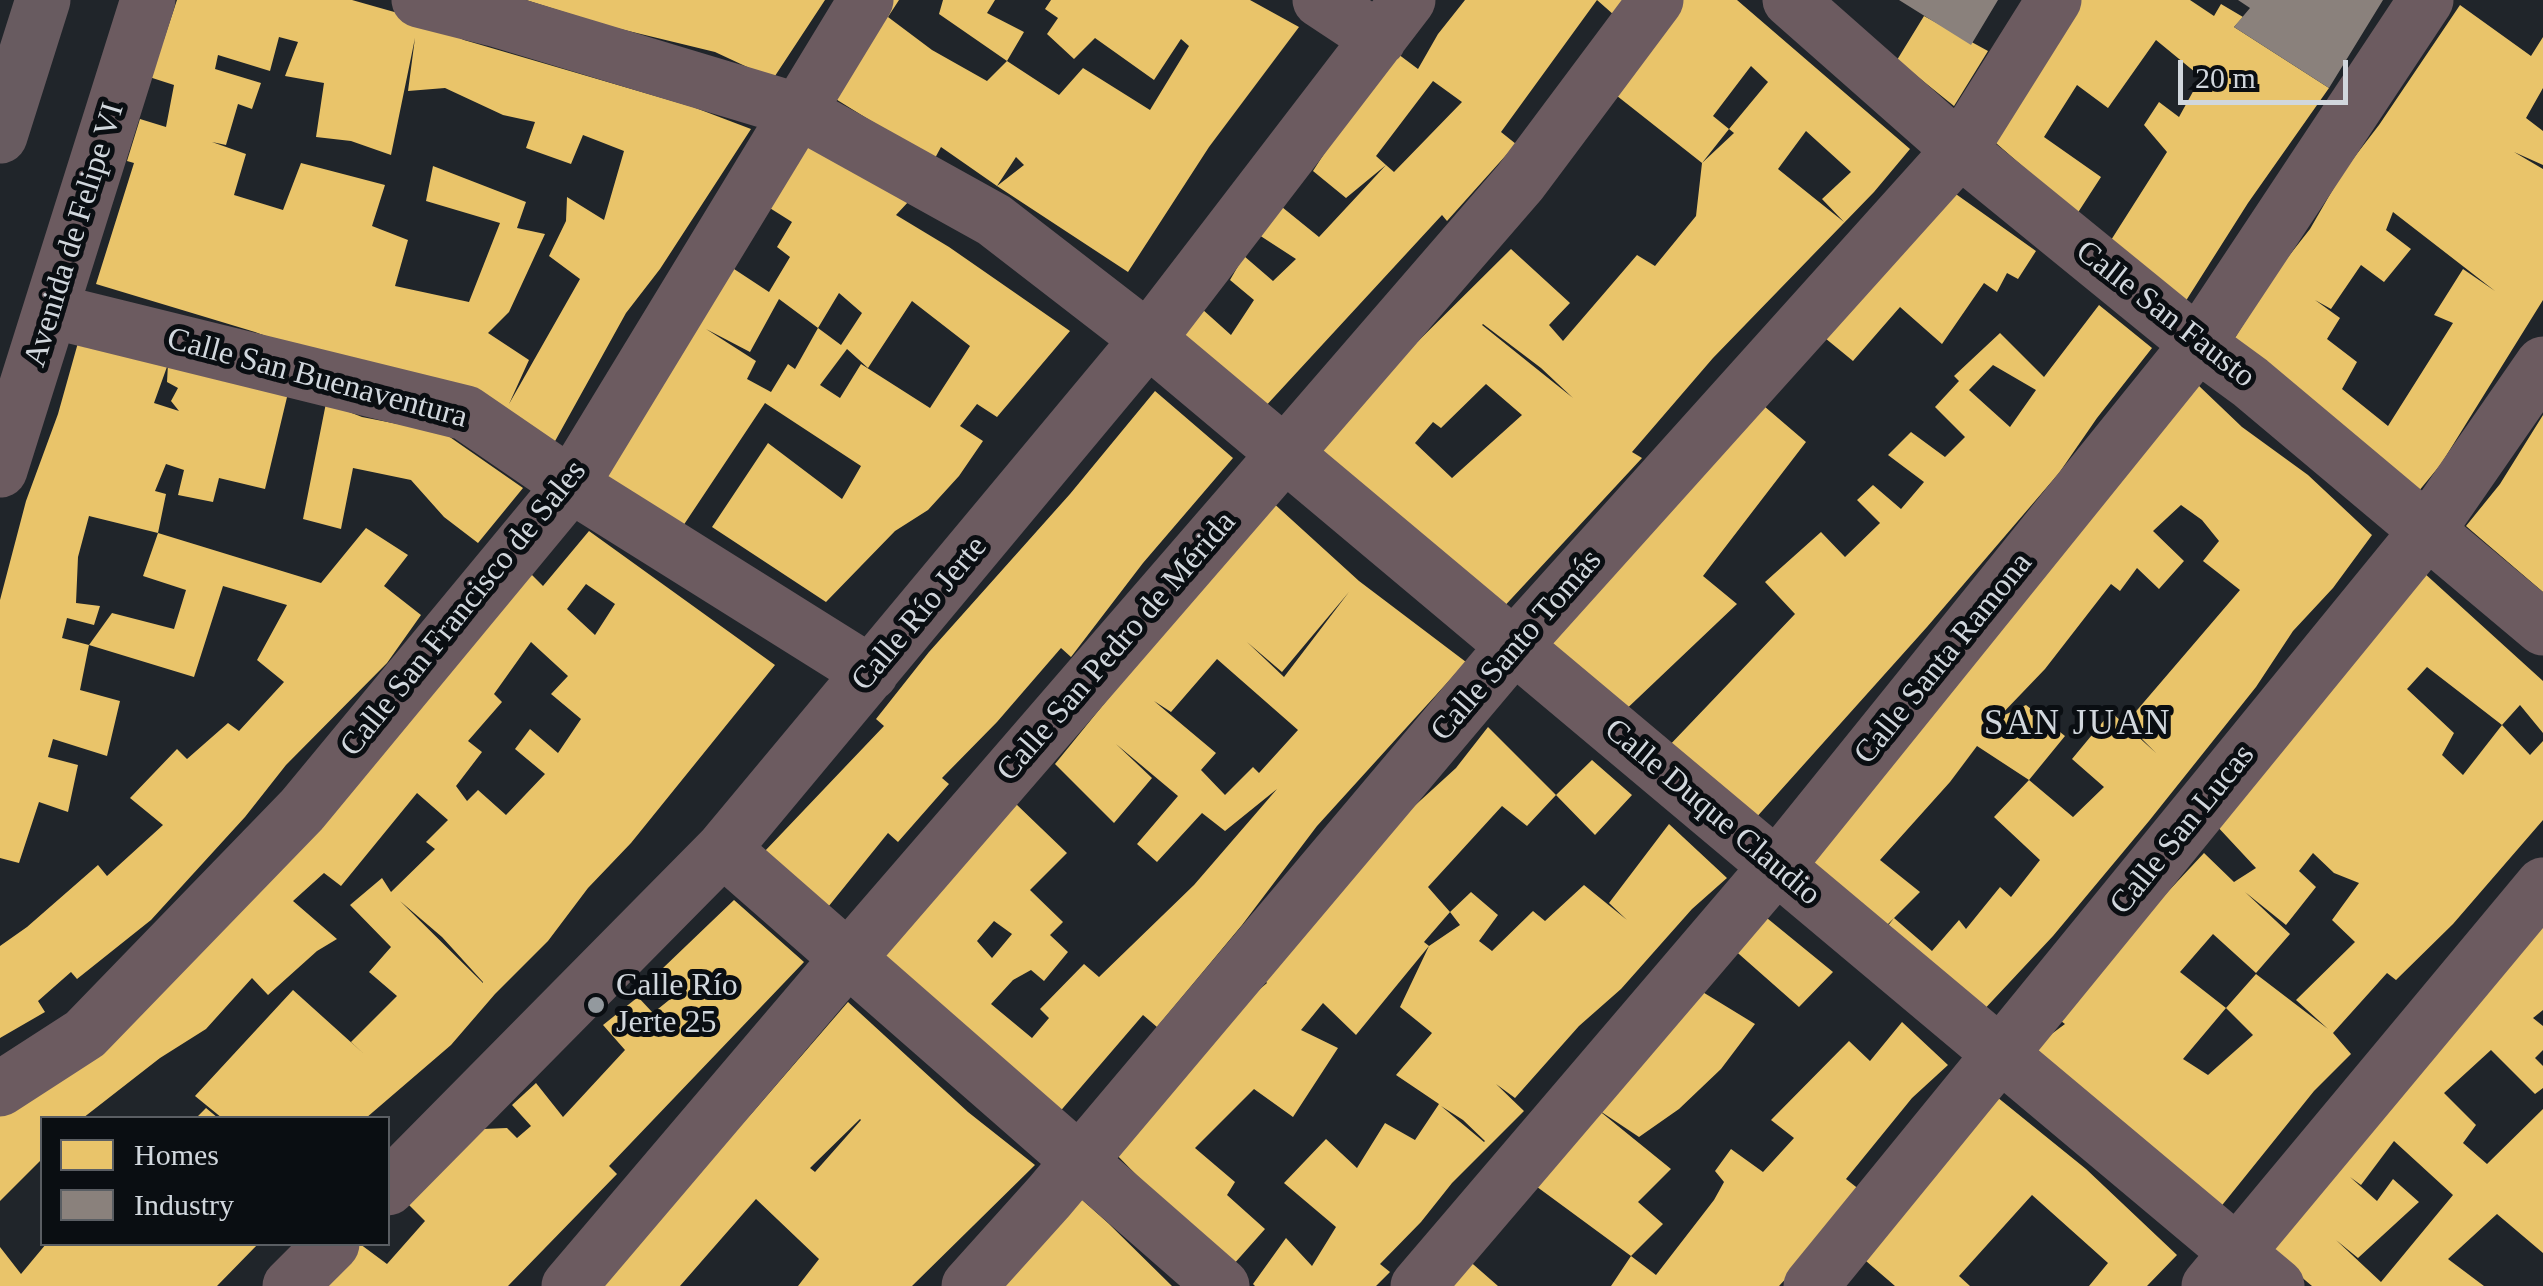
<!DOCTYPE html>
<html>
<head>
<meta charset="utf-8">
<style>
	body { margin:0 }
	#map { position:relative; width:2543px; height:1286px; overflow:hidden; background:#20252a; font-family:Georgia,serif }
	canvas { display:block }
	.legend { position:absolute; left:40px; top:1116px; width:350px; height:130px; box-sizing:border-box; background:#0a0e12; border:2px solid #5a5e63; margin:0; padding:12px 18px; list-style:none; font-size:30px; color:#d1d7dd }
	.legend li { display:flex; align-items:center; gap:20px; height:50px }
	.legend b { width:50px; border:2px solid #5a5e63 }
	.scale { position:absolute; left:2178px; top:60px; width:170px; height:45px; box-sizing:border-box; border:5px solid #d1d7dd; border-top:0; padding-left:12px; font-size:30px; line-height:35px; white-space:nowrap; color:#d1d7dd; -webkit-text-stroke:8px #0a0e12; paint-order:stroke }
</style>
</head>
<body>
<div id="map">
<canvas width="2543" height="1286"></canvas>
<ul class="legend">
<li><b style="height:28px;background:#e9c46a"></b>Homes</li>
<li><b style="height:28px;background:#8a817c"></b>Industry</li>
</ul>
<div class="scale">20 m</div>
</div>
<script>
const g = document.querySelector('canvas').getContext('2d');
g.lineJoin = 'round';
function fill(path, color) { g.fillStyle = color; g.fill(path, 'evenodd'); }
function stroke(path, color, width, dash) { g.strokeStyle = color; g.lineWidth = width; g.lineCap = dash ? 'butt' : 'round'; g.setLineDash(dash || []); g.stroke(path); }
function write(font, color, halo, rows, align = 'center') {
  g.font = font + ' Georgia,serif'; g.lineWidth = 10; g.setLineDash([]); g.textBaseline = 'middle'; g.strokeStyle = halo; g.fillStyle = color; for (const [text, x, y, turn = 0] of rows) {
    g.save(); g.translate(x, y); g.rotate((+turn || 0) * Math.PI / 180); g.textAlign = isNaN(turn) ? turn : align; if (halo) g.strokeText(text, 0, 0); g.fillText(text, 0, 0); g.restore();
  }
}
fill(new Path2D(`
	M177 0H352L419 19 464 40 693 107 751 129 660 269 626 313 554 443 255 332 96 284 134 163 127 161 140 119 166 127 174 85 143 75 164 39ZM279 37 298 42 285 76 324 83 316 137 351 141 391 155 415 38 408 91 445 88 503 115 535 122 526 148 571 164 583 135 624 151 604 220 567 197 566 221 549 256 580 279 509 404 529 360 488 333 509 312 545 234 517 228 526 202 433 166 426 201 500 223 469 302 395 286 408 240 372 226 385 185 301 163 283 210 234 195 246 154 212 142 226 145 238 104 252 109 261 83 215 69 218 55 270 71Z
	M526 0H825L773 79 715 52 608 26Z
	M882 0H899L888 17 932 50 987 81 1007 61 1059 95 1083 68 1150 110 1189 46 1181 39 1154 80 1095 38 1074 59 1047 34 1058 18 1045 9 1051 0H1250L1299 27 1209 147 1128 272 997 186 1024 165 1016 157 997 186 941 147 934 160 826 93Z
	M943 0H995L987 13 1024 32 1007 61 939 14Z
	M1465 0H1625L1614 15 1597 0 1501 132 1516 144 1447 221 1442 215 1263 409 1177 340 1202 309 1231 335 1254 300 1230 280 1244 256 1273 281 1296 259 1259 235 1282 207 1319 237 1386 165 1394 172 1462 102 1433 81 1376 156 1386 165 1346 198 1313 171 1342 126 1398 54 1418 69 1438 34Z
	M1679 0H1737L1910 149 1874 192 1713 358 1632 452 1642 458 1499 612 1317 453 1382 377 1511 249 1570 303 1549 325 1563 341 1637 255 1655 266 1696 216 1702 163 1734 133 1729 129 1702 163 1607 88ZM1751 66 1768 82 1729 129 1713 116ZM1806 131 1851 172 1822 199 1844 222 1778 169ZM1483 324 1541 368 1573 398 1482 325ZM1486 384 1522 415 1452 478 1415 443 1433 422 1441 428Z
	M2075 0H2190L2214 16 2221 4 2243 17 2234 27 2329 88 2248 203 2182 307 2106 248 2167 152 2144 125 2159 102 2179 117 2201 77 2156 40 2108 108 2077 85 2044 137 2101 177 2077 214 1988 136Z
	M2460 5 2531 56 2543 37V88L2526 118 2543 131V165L2514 152 2543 169V300L2441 464 2418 492 2233 341 2274 275 2310 229 2343 172 2379 125ZM2393 212 2495 291 2463 269 2434 315 2453 323 2388 426 2342 389 2357 362 2327 339 2340 318 2315 300 2331 309 2361 265 2384 282 2411 249 2386 230Z
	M1924 16 1988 51 1954 106 1897 60Z
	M807 138 910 200 896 215 949 247 1070 331 997 417 977 404 960 426 983 441 959 476 928 510 895 531 826 602 712 527 768 443 842 499 861 466 765 403 683 526 591 468 731 267 769 292 790 257 777 247 792 222 765 205ZM839 293 862 313 841 345 818 328ZM779 299 818 328 795 369 788 364 771 392 747 379 756 361 706 329 750 352ZM912 301 970 346 930 408 861 364 840 398 820 385 847 349 868 368Z
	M1953 192 2036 251 2018 279 2007 273 1997 292 1984 283 1942 344 1900 307 1853 361 1825 338Z
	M2099 305 2152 348 2097 418 2059 473 1927 627 1754 820 1665 750 1795 614 1765 582 1821 532 1845 557 1880 523 1857 500 1873 485 1901 509 1924 482 1888 455 1911 432 1945 457 1965 437 1935 407 1959 381 1954 376 2000 333 2044 377ZM1993 365 2036 390 2010 427 1969 390Z
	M81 332 168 364 154 403 179 411 171 401 178 388 167 382 168 364 288 393 265 489 219 478 213 502 178 495 184 470 166 464 155 491 166 494 158 533 89 516 78 557 76 603 100 606 94 625 67 618 62 638 89 645 80 690 120 701 107 756 53 739 48 757 78 765 68 812 39 802 19 863 0 858V600L26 501 58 414Z
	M2198 385 2242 427 2308 475 2372 535 2333 588 2293 631 2256 687 2149 821 2053 936 1979 1015 1877 940 1894 918 1883 929 1804 861ZM2181 505 2202 520 2219 541 2203 561 2240 590 2126 723 2156 753 2111 712 2072 759 2104 787 2073 817 2029 780 2065 736 2026 705 1998 718 2045 669 2111 584 2120 591 2137 568 2159 589 2184 561 2153 531ZM1977 746 2029 780 1994 817 2040 860 2011 897 2000 887 1966 929 1959 920 1932 951 1894 918 1920 892 1880 860 1950 782Z
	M1155 391 1233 458 1143 563 1071 657 1061 648 997 722 942 778 949 784 898 842 888 833 824 912 764 852 884 726 876 719 929 652 1070 494Z
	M326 403 362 417 444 433 523 488 478 543 444 517 411 480 353 468 341 529 303 519Z
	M1764 406 1806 442 1703 576 1737 604 1618 717 1542 652Z
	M2543 415V592L2466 526 2500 484Z
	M1270 500 1359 581 1466 662 1317 826 1242 925 1157 1027 1143 1015 1057 1115 879 951 1015 803 1067 853 1030 890 1063 922 1050 935 1068 952 1044 981 1031 970 1013 980 991 1004 1032 1038 1049 1018 1040 1009 1084 964 1099 977 1194 885 1277 789 1225 831 1202 813 1157 862 1137 844 1178 796 1116 744 1152 778 1114 823 1055 764ZM1349 592 1284 677 1247 642 1282 672ZM1217 659 1298 730 1259 773 1253 767 1225 795 1201 770 1216 753 1154 701 1171 712ZM994 921 1012 934 992 958 977 941Z
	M366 528 408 555 384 586 421 615 387 663 286 765 245 817 151 920 77 979 71 972 38 1001 45 1012 0 1038V946L27 927 98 865 107 876 163 825 130 798 177 749 187 759 228 723 239 731 284 682 257 660 287 605 223 586 194 677 89 645 112 613 174 629 186 590 143 576 158 533 321 583Z
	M589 531 775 665 631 843 588 888 548 941 495 994 451 1045 366 1118H222L195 1096 293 990 364 1054 351 1042 397 996 369 972 391 947 350 905 382 878 391 892 435 849 426 842 448 820 417 793 341 886 324 873 293 901 337 939 317 951 268 995 252 978 206 1029 160 1058 83 1118H42V1159L0 1201V1110L525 568 543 586ZM586 584 615 604 595 635 567 609ZM531 642 568 676 551 694 581 719 558 753 530 729 515 749 545 774 506 815 478 790 467 801 456 786 482 752 468 741 502 702 494 694ZM400 901 442 937 483 982V983Z
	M2423 572 2543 681V733L2520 705 2502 725 2427 667 2407 689 2454 733 2442 755 2463 775 2502 725 2530 755 2543 741V820L2453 924 2396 980 2387 973 2333 1033 2351 1054 2314 1091 2219 1209 2034 1047 2065 1024 2053 1015 2204 853 2234 882 2256 868 2215 824ZM2313 853 2334 873 2359 883 2332 920 2355 942 2296 1000 2328 1029 2256 974 2226 1008 2253 1035 2208 1075 2183 1059 2226 1008 2180 972 2213 934 2256 973 2290 934 2245 892 2286 925 2316 887 2299 871Z
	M1488 727 1556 795 1527 826 1502 806 1428 887 1450 912 1424 942 1429 946 1460 925 1450 912 1471 892 1498 915 1479 941 1492 951 1533 911 1545 921 1584 885 1627 920 1609 903 1669 824 1727 878 1692 909 1621 989 1579 1026 1515 1098 1496 1084 1524 1111 1452 1183 1421 1222 1380 1264 1390 1272 1376 1286H1255L1253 1284 1286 1238 1312 1266 1336 1227 1284 1183 1326 1139 1357 1168 1385 1123 1415 1140 1439 1104 1396 1075 1432 1033 1400 1007 1429 946 1356 1035 1323 1003 1301 1030 1338 1048 1293 1117 1254 1089 1195 1148 1235 1182 1227 1195 1265 1229 1233 1265 1160 1199 1112 1150 1227 1017 1267 983 1259 973 1410 810 1456 768ZM1441 1106 1463 1120 1485 1141 1484 1142Z
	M1592 760 1632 795 1595 835 1556 795Z
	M734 900 804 962 609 1166 617 1174 508 1286H324V1281L360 1244 387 1264 425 1221 401 1197 483 1129 507 1128 517 1138 531 1126 512 1105 536 1083 563 1117 625 1050 603 1025 638 997 653 1013 684 988 663 968Z
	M1762 914 1833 972 1799 1007 1731 947Z
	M2543 920V1010L2533 1018 2543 1026V1050L2535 1058 2543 1066V1088L2535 1094 2491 1050 2444 1093 2476 1125 2463 1143 2487 1164 2543 1109V1253L2497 1214 2448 1259 2484 1286H2312L2260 1242ZM2394 1141 2453 1195 2381 1282 2336 1240 2358 1258 2419 1202 2393 1179 2377 1201 2350 1177 2361 1185Z
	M1701 991 1755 1024 1721 1069 1679 1109 1639 1137 1597 1109 1671 1169 1638 1202 1663 1224 1631 1256 1529 1181Z
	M848 1002 968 1112 1035 1165 912 1286H798L819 1259 756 1199 680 1286H591L752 1113ZM860 1119 861 1120 815 1172 810 1168Z
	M1902 1022 1948 1065 1912 1098 1846 1179 1865 1194 1779 1286H1611L1631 1256 1656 1275 1714 1200 1724 1182 1715 1171 1731 1149 1763 1172 1794 1138 1771 1120 1849 1041 1870 1061Z
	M1997 1097 2086 1169 2177 1255 2147 1286H2089L2108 1263 2032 1195 1959 1276 1970 1286H1895L1866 1261Z
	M206 1108 218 1118H196Z
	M1080 1198 1108 1223 1172 1286H995Z
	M46 1244H258L217 1286H0V1247L21 1274Z
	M1466 1258 1498 1286H1441Z`), '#e9c46a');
fill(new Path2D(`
	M1899 0H1998L1971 45Z
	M2238 0H2383L2329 88 2234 27 2250 8Z`), '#8a817c');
stroke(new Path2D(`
	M419 0 494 19 796 110 994 220 1148 339 2277 1286
	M1320 0 1379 39
	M1790 0 1960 150 2198 344 2250 382 2543 628
	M52 311 466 413 571 485 871 673
	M0 470 148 0
	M723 849 1222 1286
	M0 1089 85 1034 302 810 571 485 866 0
	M388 1188 723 849 1148 339 1408 0
	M290 1286 332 1244
	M569 1286 849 957 1520 182 1656 0
	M969 1286 1049 1197 1514 646 1960 150 2054 0
	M1418 1286 1776 867 2198 344 2426 0
	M1811 1286 2428 530 2543 364
	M2209 1286 2543 885`), '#6c5b60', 55);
stroke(new Path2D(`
	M0 136 43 0`), '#685b60', 55);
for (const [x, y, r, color] of [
	[596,1005,10,"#93999e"]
]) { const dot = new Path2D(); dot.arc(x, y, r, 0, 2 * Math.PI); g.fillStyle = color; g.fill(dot); stroke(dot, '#0a0e12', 4); }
write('32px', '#d1d7dd', '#0a0e12', [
	["Avenida de Felipe VI",75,235,-73],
	["Calle San Fausto",2165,315,38],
	["Calle San Buenaventura",317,379,15],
	["Calle San Francisco de Sales",464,609,-51],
	["Calle Río Jerte",920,614,-50],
	["Calle Santo Tomás",1517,646,-49],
	["Calle San Pedro de Mérida",1117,647,-49],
	["Calle Santa Ramona",1944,659,-51],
	["Calle Duque Claudio",1712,813,40],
	["Calle San Lucas",2183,830,-51]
]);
write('32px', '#d1d7dd', '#0a0e12', [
	["Calle Río",616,987],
	["Jerte 25",616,1024]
], 'left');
g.letterSpacing = '2.5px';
write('35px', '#d1d7dd', '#0a0e12', [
	["SAN JUAN",2078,725]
]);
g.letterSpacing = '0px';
</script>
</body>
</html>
